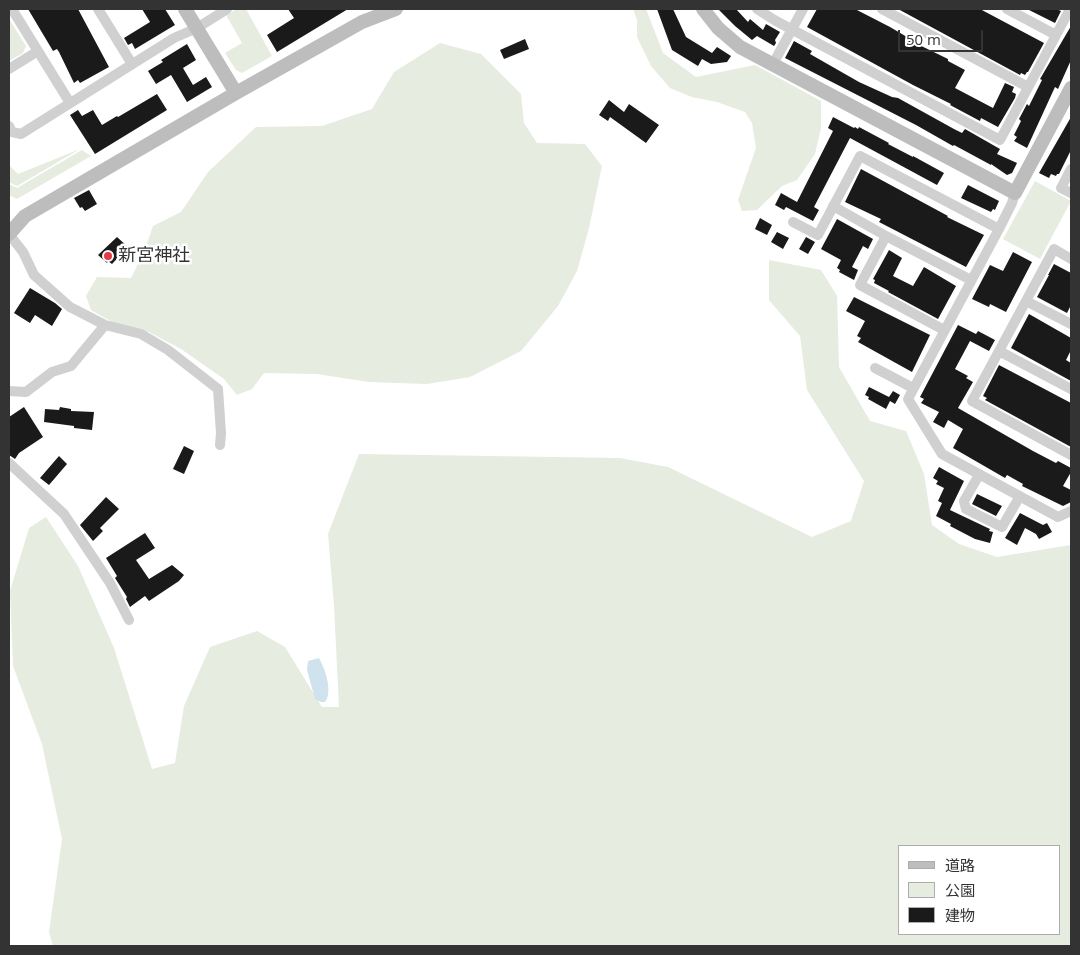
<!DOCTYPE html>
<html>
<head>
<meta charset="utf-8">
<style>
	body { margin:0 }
	#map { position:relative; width:1080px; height:955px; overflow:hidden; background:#fff; font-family:"Open Sans","Noto Sans JP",sans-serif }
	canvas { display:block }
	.frame { position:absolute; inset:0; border:10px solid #333; pointer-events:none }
	.legend { position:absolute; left:898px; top:845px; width:162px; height:90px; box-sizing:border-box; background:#fff; border:1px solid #adadad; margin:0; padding:6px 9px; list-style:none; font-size:15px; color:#333 }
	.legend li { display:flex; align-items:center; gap:10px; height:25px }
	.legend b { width:25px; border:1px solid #adadad }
	.scale { position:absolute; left:898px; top:30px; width:85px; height:22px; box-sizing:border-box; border:2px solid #333; border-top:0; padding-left:6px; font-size:15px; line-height:18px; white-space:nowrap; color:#333; -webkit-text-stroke:4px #fff; paint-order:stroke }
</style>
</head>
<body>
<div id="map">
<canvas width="1080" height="955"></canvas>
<div class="frame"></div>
<ul class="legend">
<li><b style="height:6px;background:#bdbdbd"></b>道路</li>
<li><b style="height:14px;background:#e6ecdf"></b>公園</li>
<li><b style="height:14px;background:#1a1a1a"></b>建物</li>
</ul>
<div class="scale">50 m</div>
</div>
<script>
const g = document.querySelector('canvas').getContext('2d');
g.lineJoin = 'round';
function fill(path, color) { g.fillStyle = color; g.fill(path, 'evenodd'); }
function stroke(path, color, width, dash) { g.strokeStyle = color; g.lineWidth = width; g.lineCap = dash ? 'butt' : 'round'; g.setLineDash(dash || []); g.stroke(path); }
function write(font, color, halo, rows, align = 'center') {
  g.font = font + ' "Open Sans","Noto Sans JP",sans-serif'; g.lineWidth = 5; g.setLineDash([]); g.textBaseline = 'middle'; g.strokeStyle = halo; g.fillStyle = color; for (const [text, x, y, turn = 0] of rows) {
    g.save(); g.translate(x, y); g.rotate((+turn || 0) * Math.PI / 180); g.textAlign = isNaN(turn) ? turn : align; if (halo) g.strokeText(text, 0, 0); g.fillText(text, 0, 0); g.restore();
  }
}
fill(new Path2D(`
	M237 9H246L272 56 242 73 236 70 225 53 242 43 226 15Z
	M633 9H646L663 53 696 77 755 65 821 101V128L815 154 797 180 782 186 757 210 742 211 738 200 756 148 752 123 745 112 717 102 692 97 670 88 651 66 637 37V20Z
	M9 19 26 46 23 53 9 61Z
	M440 43 481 54 521 94 524 123 537 143 585 144 602 166 589 228 577 271 558 306 521 351 470 377 427 384 369 382 317 374 264 373 252 389 237 395 224 379 181 349 149 332 117 325 91 310 86 296 97 277 131 278 144 252 153 226 181 212 208 172 256 127 322 126 372 109 394 72Z
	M80 149 17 186 9 182V165L18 174Z
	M82 150 91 156 17 199 9 195V184L17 188Z
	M1035 181 1071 201 1040 259 1003 239Z
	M769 260 821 270 837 296 839 367 870 421 906 431 924 474 932 525 959 544 997 557 1071 545V946H53L49 932 62 839 42 744 13 666 10 591 29 528 46 517 78 566 114 648 152 769 175 763 184 706 210 647 257 631 285 647 322 707H339L334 606 328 534 359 454 620 458 668 467 812 537 851 521 864 481 807 390 800 336 769 300ZM899 846H1059V934H899Z`), '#e6ecdf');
fill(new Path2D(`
	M319 658C325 669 333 691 325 702H321L315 699 307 670 308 661Z`), '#cfe2ee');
fill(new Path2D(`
	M28 9H78L109 67 80 83 78 80 74 83 59 52 57 49 53 51Z
	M142 9H165L175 25 135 49 132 43 128 45 124 38 150 22Z
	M288 9H348L277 52 267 35 294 18Z
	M657 9H673L686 37 712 53 717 47 731 56 727 62 711 64 702 59 698 66 672 50Z
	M718 9H736L748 22 750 19 763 30 766 24 780 32 775 40 776 43 774 46 757 36 752 40 735 26Z
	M817 9H855L890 27 907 37V39L948 59V61L965 70 955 88 993 108 1005 83 1014 87 1012 92 1016 94 1015 98 998 127 981 118 980 121 950 105 951 104 913 85 807 27Z
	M898 9H980L1044 43 1028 72H1027L1025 75 1021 73 1020 75Z
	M1027 9H1056L1061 11 1055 23Z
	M1071 26V60L1058 89 1055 87 1027 148 1014 141 1017 137 1014 135 1021 121 1019 119 1027 104 1029 106 1042 80 1040 79Z
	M525 39 529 49 504 59 500 50Z
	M794 41 812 51 810 54 859 82 892 97 898 98 954 129 962 133 965 129 1000 149 997 154 1017 163 1012 173 1007 175 991 164V165L954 145 953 146 916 125 785 58Z
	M187 44 196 60 183 68 193 85 206 77 212 87 187 102 171 75 156 84 148 71 163 62 161 60Z
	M157 94 167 110 95 154 70 115 78 110 82 116 93 110 102 125 117 116 118 117Z
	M609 100 624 112 629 104 659 125 646 143 610 117 608 121 599 115Z
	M833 117 854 128 855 127 858 129 859 127 889 143 888 144 913 157V156L944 173 937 185 850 138 814 207 819 210 813 221 786 207 784 210 775 205 781 193 797 202 833 131 828 128Z
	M1071 117V150L1059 174H1057L1056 176 1051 174 1049 178 1039 173Z
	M861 169 948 216 947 217 984 235 966 267 879 222 881 219 845 202Z
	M968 185 999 201 995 210 993 209 991 212 961 198Z
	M89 190 97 204 85 211 82 207 80 208 74 198Z
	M760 218 772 225 767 235 755 229Z
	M837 219 873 239 868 249 863 246 852 267 858 270 854 280 839 272 840 270 837 268 841 260 821 249Z
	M777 232 789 238 783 249 771 242Z
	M117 237 128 247 112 264 108 261 107 263 98 255Z
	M806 237 815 242 808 254 799 249Z
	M889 250 902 258 893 276 913 286 924 267 956 286 938 319 888 292 889 291 874 283 875 280 873 279Z
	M1013 252 1032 262 1006 312 990 304 989 307 972 299 990 265 1003 271Z
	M1054 264 1071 273V305L1067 313 1037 297 1049 275H1048Z
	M30 288 55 303 62 309 52 326 35 315 30 323 14 313Z
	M854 297 930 335 912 372 858 342 861 338 857 336 865 321 846 311Z
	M1029 314 1071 338V350L1066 360 1071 363V381L1011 348Z
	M958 325 976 334 978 331 995 340 989 351 970 341 955 369 968 376 966 378 973 382 958 408 1033 451 1056 463 1058 461 1071 468V472L1063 486 1071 490V502L1063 506 1022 486 1023 484 1007 475 1005 478 953 448 963 429 948 420 944 428 933 422 939 412 921 403 924 399 920 397Z
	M999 365 1071 403V447L985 400 987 398 983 396Z
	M869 387 889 397 893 391 900 395 895 404 890 401 886 409 868 399 869 397 865 395Z
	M24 407 43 437 19 453 15 459 9 455V417Z
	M60 407 71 409V411L94 412 92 430 74 428V426L44 422 45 409 59 410Z
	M184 446 194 451 184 474 173 469Z
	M59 456 67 464 49 485 40 478Z
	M939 467 964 481 950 510 990 529 989 531 993 532 990 543 975 539 950 526 951 524 936 516 942 503 938 501 944 488 936 484 938 481 933 478Z
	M977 494 1002 506 996 516 972 504Z
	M106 497 119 509 100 528 103 531 93 541 80 525Z
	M1020 513 1043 525 1047 523 1052 532 1039 539 1036 534 1025 528 1017 545 1005 538Z
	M145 533 155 548 136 560 149 579 172 565 184 575 179 581 149 601 145 596 130 607 126 599 127 597 115 578 117 576 106 558Z`), '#1a1a1a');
stroke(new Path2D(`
	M12 9 70 103
	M98 9 132 64
	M757 9 776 21 1000 140 1070 9
	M882 9 1028 87
	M1007 9 1056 35
	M773 64 803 9
	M9 69 38 51
	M9 126 12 132 21 134 174 38 197 28 227 9
	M1071 169 1061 188 1071 193
	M1015 193 1012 203 999 229 908 399 942 454 1058 517 1071 511
	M833 206 886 236 971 280
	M793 222 818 235 860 156 999 229
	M9 234 23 252 34 275 70 307 105 325 141 334 168 350 218 389 221 433 220 445
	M886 236 860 285 944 330
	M1071 259 1054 249 972 401 1071 455
	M1026 301 1071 324
	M999 351 1071 389
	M875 368 913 388
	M9 391 26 392 52 372 71 366 105 325
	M9 463 64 514 110 583 129 620
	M979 475 964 501 966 509 1002 527 1020 496`), '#d0d0d0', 10);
stroke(new Path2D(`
	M185 9 236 93
	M703 9 718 28 740 47 1015 193 1071 88
	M9 234 25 216 236 93 362 22 396 9`), '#bdbdbd', 14);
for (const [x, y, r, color] of [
	[108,256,5,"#e63946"]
]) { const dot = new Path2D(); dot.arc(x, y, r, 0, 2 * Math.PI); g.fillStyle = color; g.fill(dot); stroke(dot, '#fff', 2); }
write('18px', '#333', '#fff', [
	["新宮神社",118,256]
], 'left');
</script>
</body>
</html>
